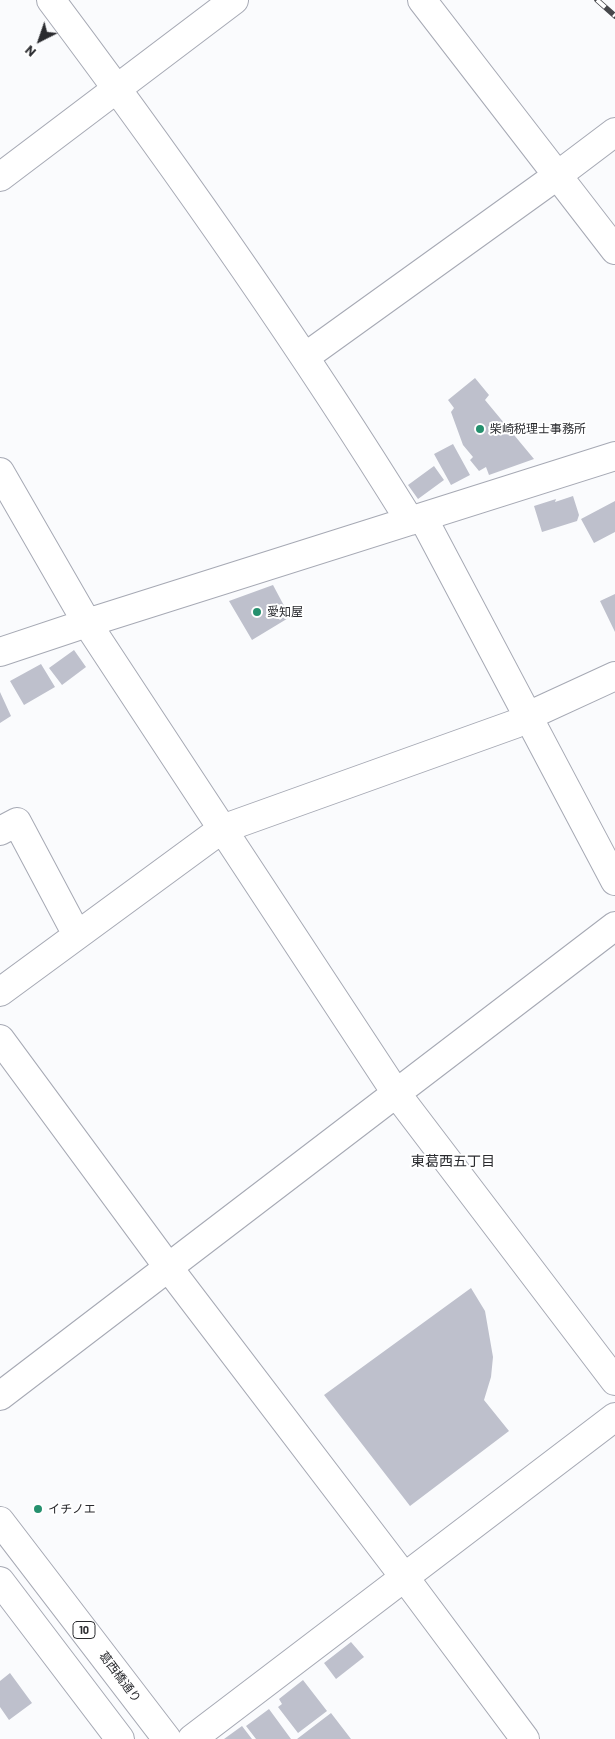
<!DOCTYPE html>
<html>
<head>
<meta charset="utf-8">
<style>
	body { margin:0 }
	#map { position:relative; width:615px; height:1739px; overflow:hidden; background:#fafbfd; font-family:Barlow,sans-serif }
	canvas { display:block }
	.north { position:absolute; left:15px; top:15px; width:50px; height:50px; -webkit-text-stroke:4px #fff; paint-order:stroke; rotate:221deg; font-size:14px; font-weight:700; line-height:20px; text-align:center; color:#2a2b2f }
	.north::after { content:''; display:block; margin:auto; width:18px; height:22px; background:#2a2b2f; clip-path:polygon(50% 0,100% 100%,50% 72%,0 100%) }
</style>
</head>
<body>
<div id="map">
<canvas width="615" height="1739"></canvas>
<div class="north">N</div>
</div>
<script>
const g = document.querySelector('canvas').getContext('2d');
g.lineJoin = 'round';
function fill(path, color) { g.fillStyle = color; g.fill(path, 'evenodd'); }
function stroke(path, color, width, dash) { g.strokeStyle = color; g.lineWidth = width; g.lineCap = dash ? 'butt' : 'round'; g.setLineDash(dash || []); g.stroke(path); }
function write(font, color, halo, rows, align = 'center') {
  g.font = font + ' Barlow,"Noto Sans JP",sans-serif'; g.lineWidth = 4; g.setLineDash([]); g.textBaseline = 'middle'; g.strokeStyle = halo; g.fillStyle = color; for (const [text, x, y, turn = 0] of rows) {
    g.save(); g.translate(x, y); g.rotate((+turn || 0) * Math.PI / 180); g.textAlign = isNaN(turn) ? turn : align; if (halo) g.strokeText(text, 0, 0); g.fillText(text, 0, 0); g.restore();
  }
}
fill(new Path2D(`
	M475 378 489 395 485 400 534 459 489 475 486 467 479 471 470 460 473 457 463 445 451 412 454 408 448 400Z
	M453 444 470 475 451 485 434 454Z
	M434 466 444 480 418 499 408 485Z
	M573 496 579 515 577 521 542 532 534 506 556 499 555 502Z
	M615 501V532L594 543 581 519Z
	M273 585 290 617 252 640 229 601Z
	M615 594V632L600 601Z
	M74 650 86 667 62 685 49 668Z
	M41 664 55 687 24 705 10 681Z
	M0 692 11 716 0 723Z
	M471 1288 485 1311 493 1357 491 1377 484 1400 509 1431 410 1506 324 1395Z
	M351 1642 364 1657 336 1679 324 1663Z
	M10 1673 32 1703 9 1720 0 1707V1681Z
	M303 1680 327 1711 298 1733 278 1707 282 1704 279 1699Z
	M269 1709 291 1739H256L246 1726Z
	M331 1713 351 1739H297Z
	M242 1726 252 1739H224Z`), '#bec0cc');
const minor = new Path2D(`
	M51 0C177 168 299 342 410 521
	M422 0 615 250
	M0 177 234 0
	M305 357 558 175 615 132
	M0 472 87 623 396 1093 615 1381
	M423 518 615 881
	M0 652 87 623 615 456
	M0 831 17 822 77 935
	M0 992 222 829 515 724 528 716 615 676
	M0 1039 168 1267 405 1578 525 1739
	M0 1396 615 926
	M192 1739 615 1417`);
const major = new Path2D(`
	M0 1521 167 1739
	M0 1581 120 1739`);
stroke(minor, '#a6a9b4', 30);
stroke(major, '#a6a9b4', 30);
stroke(minor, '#fff', 28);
stroke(major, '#fff', 28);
const rail = new Path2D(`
	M597 0 615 16`);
stroke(rail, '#46474b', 5.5);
stroke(rail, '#fff', 4, [11]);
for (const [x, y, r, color] of [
	[480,429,5,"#25906e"],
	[257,612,5,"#25906e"],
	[38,1509,5,"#25906e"]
]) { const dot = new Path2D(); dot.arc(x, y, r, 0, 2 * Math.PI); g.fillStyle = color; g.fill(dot); stroke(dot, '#fff', 2); }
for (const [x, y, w] of [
	[84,1630,22]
]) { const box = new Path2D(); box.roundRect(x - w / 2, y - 8.5, w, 17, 4); g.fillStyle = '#fff'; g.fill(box); stroke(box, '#2a2b2f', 1); }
write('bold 11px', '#2a2b2f', null, [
	["10",84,1630]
]);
write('12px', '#2a2b2f', '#fff', [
	["柴崎税理士事務所",490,429],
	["愛知屋",267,612],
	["イチノエ",48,1509]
], 'left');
write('12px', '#2a2b2f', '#fff', [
	["葛西橋通り",120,1677,53]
]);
write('14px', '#2a2b2f', '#fff', [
	["東葛西五丁目",453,1161]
]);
</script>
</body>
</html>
